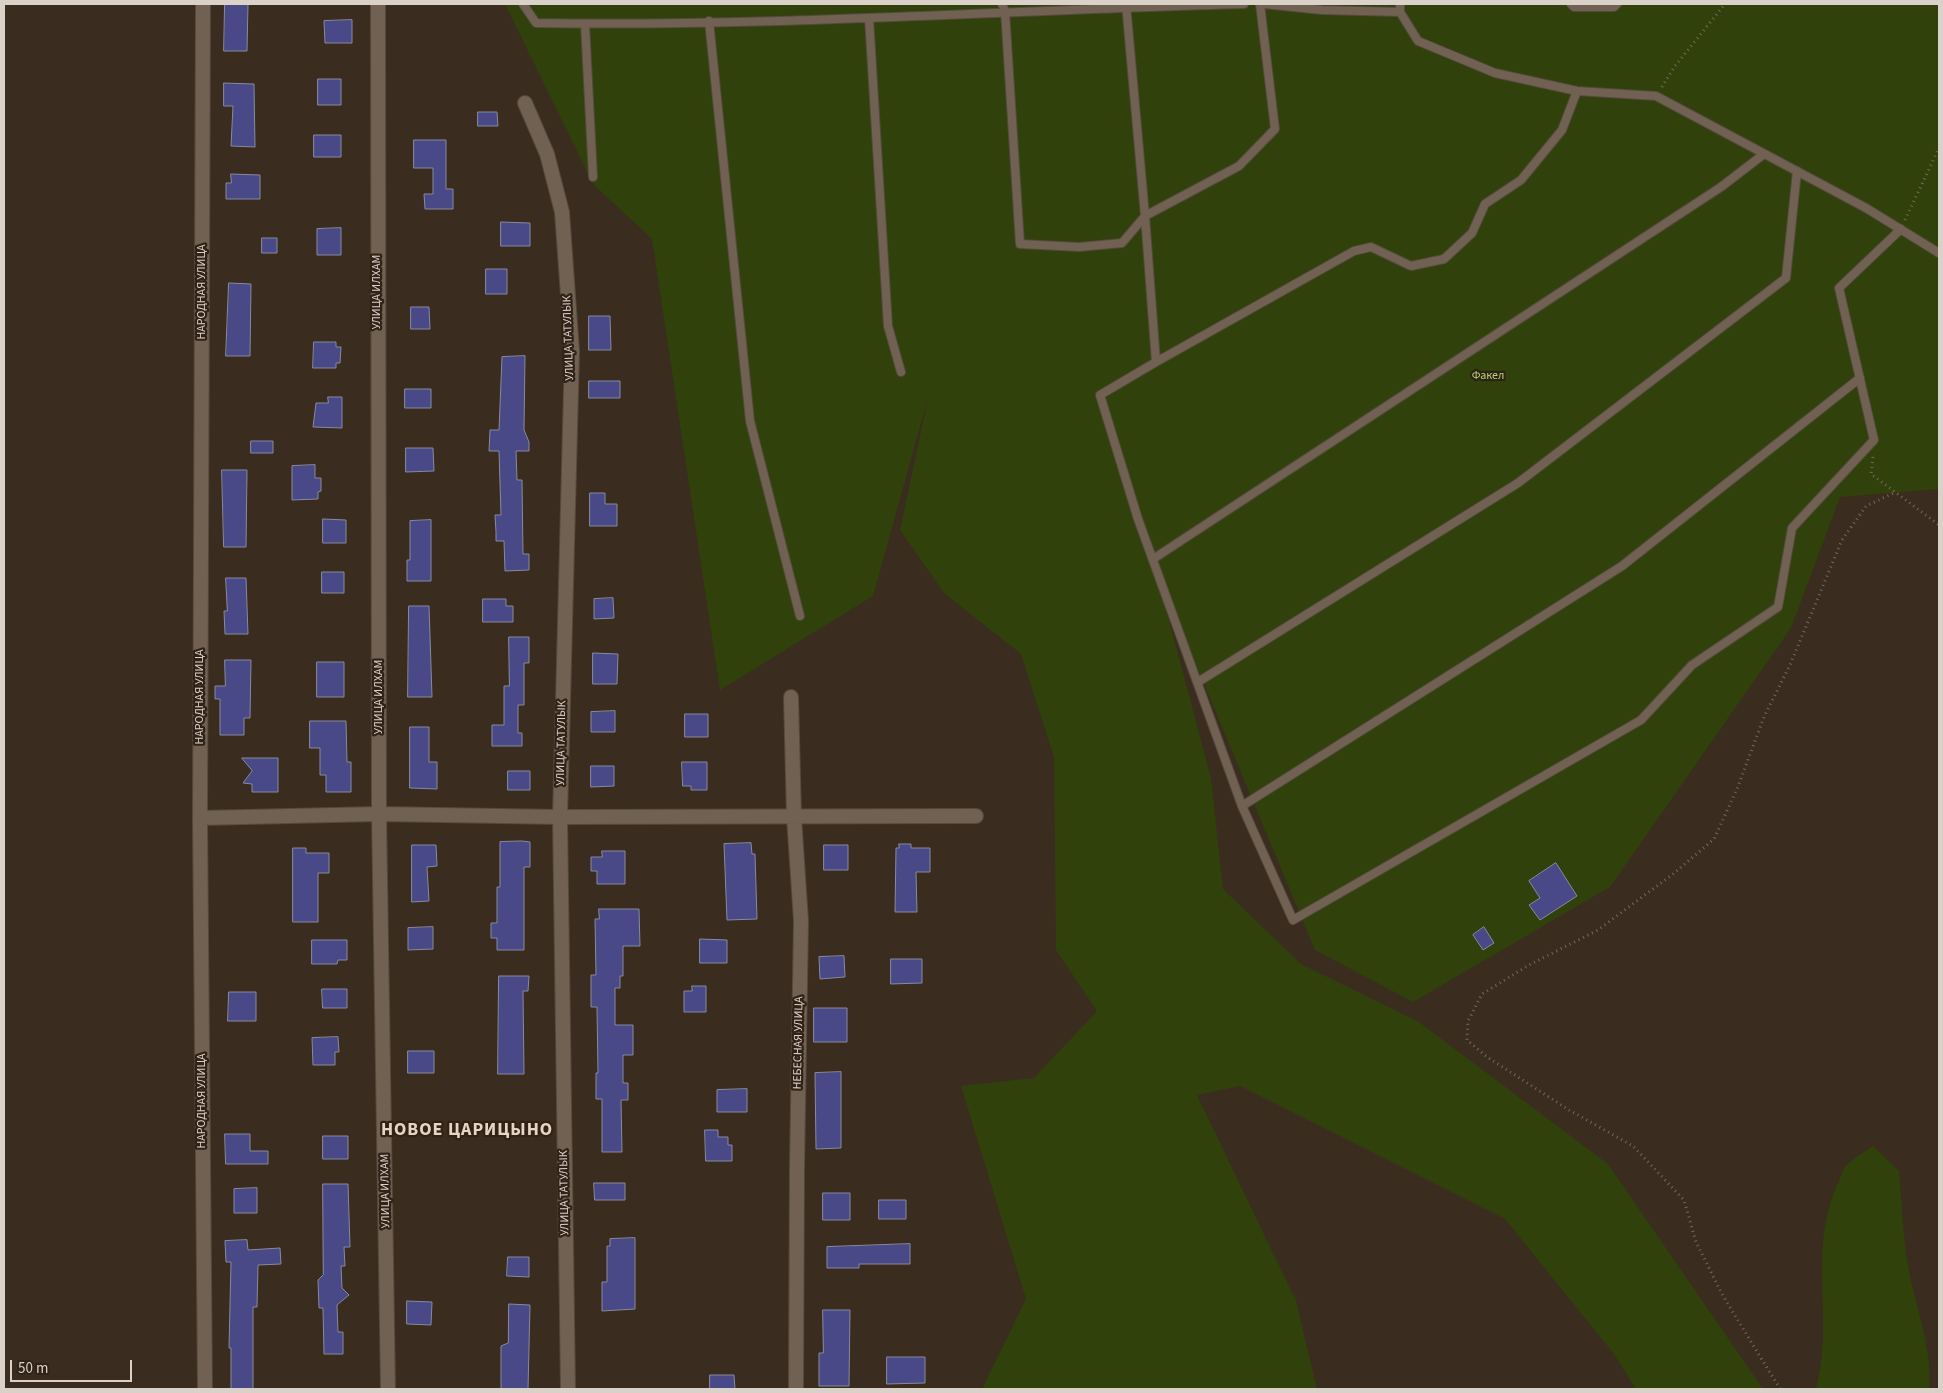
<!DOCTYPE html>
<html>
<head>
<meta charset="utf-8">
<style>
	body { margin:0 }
	#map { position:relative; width:1943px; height:1393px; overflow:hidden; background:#3a2c1f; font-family:"Source Sans 3",sans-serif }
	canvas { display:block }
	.frame { position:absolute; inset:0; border:5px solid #dad1c9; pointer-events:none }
	.scale { position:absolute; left:10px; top:1360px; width:122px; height:22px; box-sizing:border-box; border:2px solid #dad1c9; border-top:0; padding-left:6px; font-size:15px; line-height:18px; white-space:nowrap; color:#dad1c9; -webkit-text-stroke:4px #302216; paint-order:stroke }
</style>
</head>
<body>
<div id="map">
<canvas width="1943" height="1393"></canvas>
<div class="frame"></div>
<div class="scale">50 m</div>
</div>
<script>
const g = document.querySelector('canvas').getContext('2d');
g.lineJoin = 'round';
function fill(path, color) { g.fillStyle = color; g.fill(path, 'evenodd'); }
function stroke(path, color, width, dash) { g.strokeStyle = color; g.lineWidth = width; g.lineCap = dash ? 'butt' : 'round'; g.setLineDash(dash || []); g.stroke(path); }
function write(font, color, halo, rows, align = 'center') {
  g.font = font + ' "Source Sans 3",sans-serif'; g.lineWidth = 4.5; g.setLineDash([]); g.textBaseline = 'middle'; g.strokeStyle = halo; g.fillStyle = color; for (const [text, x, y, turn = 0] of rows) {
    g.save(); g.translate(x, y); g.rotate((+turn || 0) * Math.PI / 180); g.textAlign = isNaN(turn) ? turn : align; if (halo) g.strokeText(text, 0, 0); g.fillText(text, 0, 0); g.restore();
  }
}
fill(new Path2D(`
	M505 4H1939V489L1840 497 1791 628 1610 887 1413 1002 1315 950 1154 564 1211 778 1223 889 1301 964 1419 1022 1608 1164 1763 1389H1636L1614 1354 1505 1219 1240 1086 1197 1095 1296 1301 1317 1389H982L1026 1299 961 1086 1034 1078 1097 1011 1056 950 1054 757 1021 654 944 593 900 530 928 398 873 596 720 690 652 239 593 184Z
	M1873 1146 1899 1171C1902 1204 1903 1239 1909 1271 1916 1310 1933 1350 1929 1389H1816C1835 1319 1807 1253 1837 1185 1840 1179 1842 1172 1845 1167 1851 1159 1865 1152 1873 1146Z`), '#31410b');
const building = new Path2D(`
	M225 4H248L247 51H224Z
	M352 20V43H325L324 21Z
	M318 79H341V105H318Z
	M224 83 254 84 255 147 231 146 233 106H224Z
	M478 112H497L498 126H478Z
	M314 135H341V157H314Z
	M414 140H446V189H453V209H425L424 194H433V168H414Z
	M231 174 260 175V199H226V183H231Z
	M501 222 530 223V246H501Z
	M341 228V255H317V229Z
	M262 238H277V253H262Z
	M486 269H507V294H486Z
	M229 283 251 284 250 356H226Z
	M411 307H429L430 329H411Z
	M589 316H610L611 350H589Z
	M314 342H336V347H341L340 363H336V368H313Z
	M525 356 524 430 529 442V451H516L517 480H522L523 554H529V570L505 571 504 541H496V532L495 515H501L499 451H489L490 430H499L502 357Z
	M589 381H620V398H589Z
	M405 389H431V408H405Z
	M328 397H342V428L313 427 316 403H328Z
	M251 441H273V453H251Z
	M406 448H433L434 471 406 472Z
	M315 465V478H321V491L318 492V499L292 500V466Z
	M222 470H247L246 547H224Z
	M590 493H605V504H617V526H590Z
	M323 519 346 520V543H323Z
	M431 520V581H407V560H410V521Z
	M322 572H344V593H322Z
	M226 578H246L248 634H225L224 611H227Z
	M613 598 614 618 594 619V599Z
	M483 599H506V606H513V622H483Z
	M409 606H429L432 697H408Z
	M509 637H529V663H524V705H518V733H522V746H492V725H504V686H509Z
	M593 653 618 654 617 684H593Z
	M225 660H251L250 718H244V735H220V699H215V686H225Z
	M317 662H344V697H317Z
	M615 711V732H591V712Z
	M685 714H708V737H685Z
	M310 721H346L347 762H351V792H326V775H320V748H310Z
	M410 727H429V762H437V789L410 788Z
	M242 758H278V792H252V784L243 783 252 771Z
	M682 762H707V790H691V786H683Z
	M591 766H614V786L591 787Z
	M508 771H530V790H508Z
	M522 841 530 842V867H524V950H497V938H491V923H497V887H500V842Z
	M751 843 752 854H755L757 919 727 920 724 844Z
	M899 844H911V848H930V872H916L917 912H895L896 848H899Z
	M412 845H436L437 866 427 867 429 901 412 902Z
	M824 845H848V870H824Z
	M293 848H306V853H329V873H318V922H293Z
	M602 851H625V884H597V871H591V857H602Z
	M1556 863 1577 896 1540 920 1529 905 1540 898 1529 881Z
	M599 909H639L640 946H623V976H620V988H615V1025H633V1055H623V1083H628V1100H621L622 1152H602V1099H596V1073H598L597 1007H591V975H596L595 919H599Z
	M433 927V949L408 950V928Z
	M1484 927 1494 943 1483 950 1473 935Z
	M700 939 727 940V963H700Z
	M312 940H347V960H338L337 964H312Z
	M844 956 845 977 820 979 819 957Z
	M891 959H922V983L891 984Z
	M499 976H529L528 991H523L524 1074H498Z
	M692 986H706V1012H684V991H692Z
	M322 989H347V1008H323Z
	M229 992H256V1021H228Z
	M814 1008H847V1042H814Z
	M338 1037 339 1052H335V1065H313L312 1038Z
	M408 1051H434V1073H408Z
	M841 1072V1148L816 1149 815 1073Z
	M747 1089V1112H717V1090Z
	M705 1130H718V1137H728V1145H732V1161H706Z
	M225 1134H250V1151H268V1164H226Z
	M323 1136H348V1159H323Z
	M594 1183H625V1200H595Z
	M323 1184H348L350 1247H344L345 1266H341L342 1288 349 1295 337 1305 338 1332H343V1354H324L323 1308H319L318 1280 323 1275Z
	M257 1188V1213H234V1189Z
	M823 1193H850V1220H823Z
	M879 1200H906V1219H879Z
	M635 1238V1309L602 1311V1282H607V1246H610V1239Z
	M247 1240 248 1250 280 1248 281 1264 258 1265 257 1307H253V1389H231V1348H229L231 1262H226L225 1241Z
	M910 1244V1264H859V1268H827V1247Z
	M508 1257H529V1277L507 1276Z
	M407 1301 432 1302 431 1325 407 1324Z
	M509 1304 530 1305 528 1389H501V1346L508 1343Z
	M823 1310H850L849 1386H819V1353H823Z
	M887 1357H925V1383L887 1384Z
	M710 1375H734L735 1389H710Z`);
fill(building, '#494988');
stroke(building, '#888a9e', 1);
const service = new Path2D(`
	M523 4 536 23C772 27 1008 10 1244 4
	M1002 4 1005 11 1020 244 1079 247 1122 243 1145 216 1126 4
	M1260 4 1275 129 1239 166 1145 216 1156 362 1100 395 1138 519 1242 806 1293 920 1641 720 1692 665 1778 607 1792 528 1874 440 1839 288 1901 229
	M1264 4 1322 10 1400 12
	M1400 4V12L1418 41 1495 73 1577 91 1656 96 1866 208 1939 253
	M1571 4 1574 7H1614L1617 4
	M869 18 888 326 901 372
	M709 21 750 421 800 616
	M585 24 593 177
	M1156 362 1354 251 1371 247 1411 266 1444 259 1472 233 1485 204 1521 180 1562 130 1577 91
	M1153 559 1721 187 1764 154
	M1198 682 1518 483 1786 278 1797 171
	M1242 806 1622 566 1860 378`);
const minor = new Path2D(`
	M203 4 200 818 205 1389
	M378 4 379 814 388 1389
	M525 103 547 154 562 212 572 351 560 817 568 1389
	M791 697 794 817 801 921 797 1167 796 1389
	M200 818 379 814 560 817 976 816`);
stroke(service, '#55493e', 10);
stroke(minor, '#55493e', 16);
stroke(new Path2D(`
	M1662 87 1675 66 1725 4
	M1905 220 1939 148
	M1873 457 1871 474 1939 525
	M1780 1389 1723 1296 1696 1242 1684 1200 1633 1146 1569 1110 1487 1057 1467 1040 1468 1021 1482 994 1529 965 1598 930 1673 874 1714 839 1737 789 1764 717 1790 665 1842 540 1866 506 1896 492`), '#75695e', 3, [1, 4]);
stroke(service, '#716153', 8);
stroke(minor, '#716153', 14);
write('12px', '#dad1c9', '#302216', [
	["НАРОДНАЯ УЛИЦА",202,292,-90],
	["УЛИЦА ИЛХАМ",377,292,-90],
	["УЛИЦА ТАТУЛЫК",569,338,-92],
	["НАРОДНАЯ УЛИЦА",200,697,-90],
	["УЛИЦА ИЛХАМ",379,697,-90],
	["УЛИЦА ТАТУЛЫК",562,743,-89],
	["НЕБЕСНАЯ УЛИЦА",799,1043,-89],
	["НАРОДНАЯ УЛИЦА",202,1101,-90],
	["УЛИЦА ИЛХАМ",386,1191,-91],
	["УЛИЦА ТАТУЛЫК",565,1193,-91]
]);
write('12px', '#b1d471', '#302216', [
	["Факел",1488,376]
]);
g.letterSpacing = '1px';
write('bold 18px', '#e7d5c4', '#302216', [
	["НОВОЕ ЦАРИЦЫНО",467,1131]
]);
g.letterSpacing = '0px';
</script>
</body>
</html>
